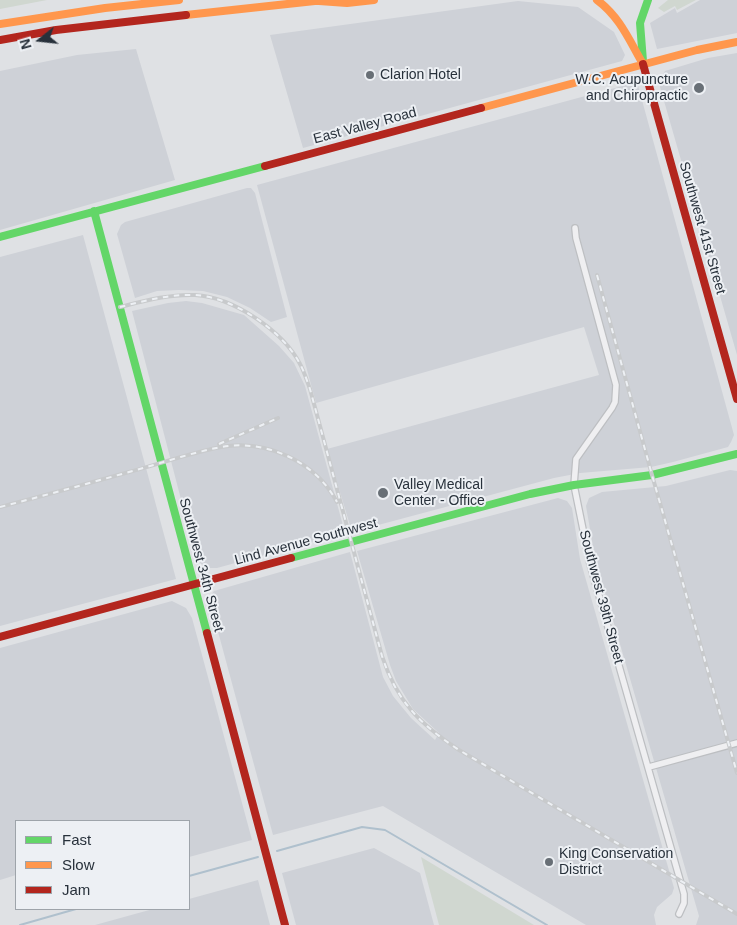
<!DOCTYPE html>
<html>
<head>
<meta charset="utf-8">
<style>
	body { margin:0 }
	#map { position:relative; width:737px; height:925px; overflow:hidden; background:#dfe1e4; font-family:Arial,sans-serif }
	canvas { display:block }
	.legend { position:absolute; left:15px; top:820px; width:175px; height:90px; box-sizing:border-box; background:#edf0f4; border:1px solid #9ea4aa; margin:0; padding:6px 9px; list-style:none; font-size:15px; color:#28313b }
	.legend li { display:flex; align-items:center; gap:10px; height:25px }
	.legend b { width:25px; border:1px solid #9ea4aa }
	.north { position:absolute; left:15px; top:15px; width:50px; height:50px; -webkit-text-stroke:4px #edf0f4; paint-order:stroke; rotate:254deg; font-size:14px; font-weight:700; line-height:20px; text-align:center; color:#28313b }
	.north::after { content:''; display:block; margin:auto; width:18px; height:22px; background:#28313b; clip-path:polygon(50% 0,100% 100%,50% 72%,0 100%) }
</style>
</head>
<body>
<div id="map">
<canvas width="737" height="925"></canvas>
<ul class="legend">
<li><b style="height:6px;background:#63d668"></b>Fast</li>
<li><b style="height:6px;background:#ff974d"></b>Slow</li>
<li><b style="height:6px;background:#b3261e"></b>Jam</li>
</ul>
<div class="north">N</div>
</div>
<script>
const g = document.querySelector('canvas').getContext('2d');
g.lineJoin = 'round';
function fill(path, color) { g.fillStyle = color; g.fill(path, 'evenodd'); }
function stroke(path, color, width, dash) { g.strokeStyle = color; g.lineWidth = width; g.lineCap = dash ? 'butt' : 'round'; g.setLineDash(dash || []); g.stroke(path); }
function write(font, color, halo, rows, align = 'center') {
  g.font = font + ' Arial,sans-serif'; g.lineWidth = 4; g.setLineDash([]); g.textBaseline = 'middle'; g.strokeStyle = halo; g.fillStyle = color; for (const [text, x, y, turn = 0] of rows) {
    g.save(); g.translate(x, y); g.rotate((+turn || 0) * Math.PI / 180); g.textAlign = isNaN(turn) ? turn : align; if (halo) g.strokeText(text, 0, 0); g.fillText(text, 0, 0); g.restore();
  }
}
fill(new Path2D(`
	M700 0H737V33L657 49 650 23 675 8 677 13Z
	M518 1 578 7 614 32 625 55 622 61 303 148 270 35Z
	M136 49 175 180 0 230V71L77 55Z
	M737 53V355L660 87V80L665 71 708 58Z
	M637 82 734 435 731 442 728 447 673 462 651 467 580 473 554 478 352 532 327 449 599 375 584 327 316 403 257 185Z
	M247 188H251L255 193 287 317 271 322 250 308 227 297 203 291 179 290 157 291 135 298 117 234 121 225 125 222Z
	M83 235 176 579 0 626V257Z
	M186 301 202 303 244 315 279 346 294 363 305 386 345 533 217 568H210L203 566 196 557 132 311 168 303Z
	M730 470 737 471V925H696L699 916 595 558 586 506 589 498 602 492 666 486Z
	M558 498 567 501 572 508 580 559 674 888 672 894 657 907 654 915 656 925H586L383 806 273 835 210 602 211 595 214 591 350 552 383 677 393 696 411 718 435 740 439 733 413 709 396 681 390 665 357 551Z
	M172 601 186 608 192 618 252 840 189 857V821H16V875L0 880V648Z
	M374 848 420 873 434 925H296L282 873Z
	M258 880 270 925H95L153 909H189V899Z`), '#ced1d7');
fill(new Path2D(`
	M0 0H47L0 9Z
	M668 0H696L677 10 675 6 664 12 658 8Z
	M421 857 534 925H439Z`), '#d0d7d0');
stroke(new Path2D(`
	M277 851 362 827 385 830 547 925
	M189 876 258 857
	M20 925 76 909`), '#afc0cd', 2);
const street = new Path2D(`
	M575 228 576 238 616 385 615 402 612 408 576 459 574 485 590 564 684 894V903L679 914
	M649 767 737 743`);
stroke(street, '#bdbfc2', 8);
stroke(street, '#efeff1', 5.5);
stroke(new Path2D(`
	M643 61 640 23 648 0
	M94 211 207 633
	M0 237 265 166
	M291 558 530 494 574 485 652 475 737 454`), '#63d668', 8);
stroke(new Path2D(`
	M597 0C620 17 629 40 643 64
	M319 1 347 3 374 0
	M186 15 324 0
	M0 24 105 8 179 0
	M481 108 697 50 737 42`), '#ff974d', 8);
stroke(new Path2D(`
	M0 40 56 30 186 15
	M643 64 737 399
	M265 166 481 108
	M207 633 285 925
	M0 637 291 558`), '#b3261e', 8);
const rail = new Path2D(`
	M597 275 652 475 737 773
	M120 307C144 301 169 294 195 295 233 297 283 331 300 364 304 371 307 381 310 389L382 656C397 702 420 724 459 750L737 914
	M219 444 278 418
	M0 507C43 496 86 484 129 472 159 464 190 453 221 447 266 439 315 461 337 502`);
stroke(rail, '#c8cacc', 4);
stroke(rail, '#edf0f4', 2, [5.5]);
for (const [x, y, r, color] of [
	[370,75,5,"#686f76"],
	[699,88,6,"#686f76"],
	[383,493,6,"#686f76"],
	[549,862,5,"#686f76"]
]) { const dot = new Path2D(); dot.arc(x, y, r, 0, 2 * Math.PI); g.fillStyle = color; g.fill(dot); stroke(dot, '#edf0f4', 2); }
write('14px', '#28313b', '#edf0f4', [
	["Clarion Hotel",380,75],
	["W.C. Acupuncture",688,80,"right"],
	["and Chiropractic",688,96,"right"],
	["Valley Medical",394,485],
	["Center - Office",394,501],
	["King Conservation",559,854],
	["District",559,870]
], 'left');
write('14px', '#28313b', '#edf0f4', [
	["East Valley Road",365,126,-15],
	["Southwest 41st Street",702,228,74],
	["Lind Avenue Southwest",306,542,-15],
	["Southwest 34th Street",201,565,75],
	["Southwest 39th Street",601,597,75]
]);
</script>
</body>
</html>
